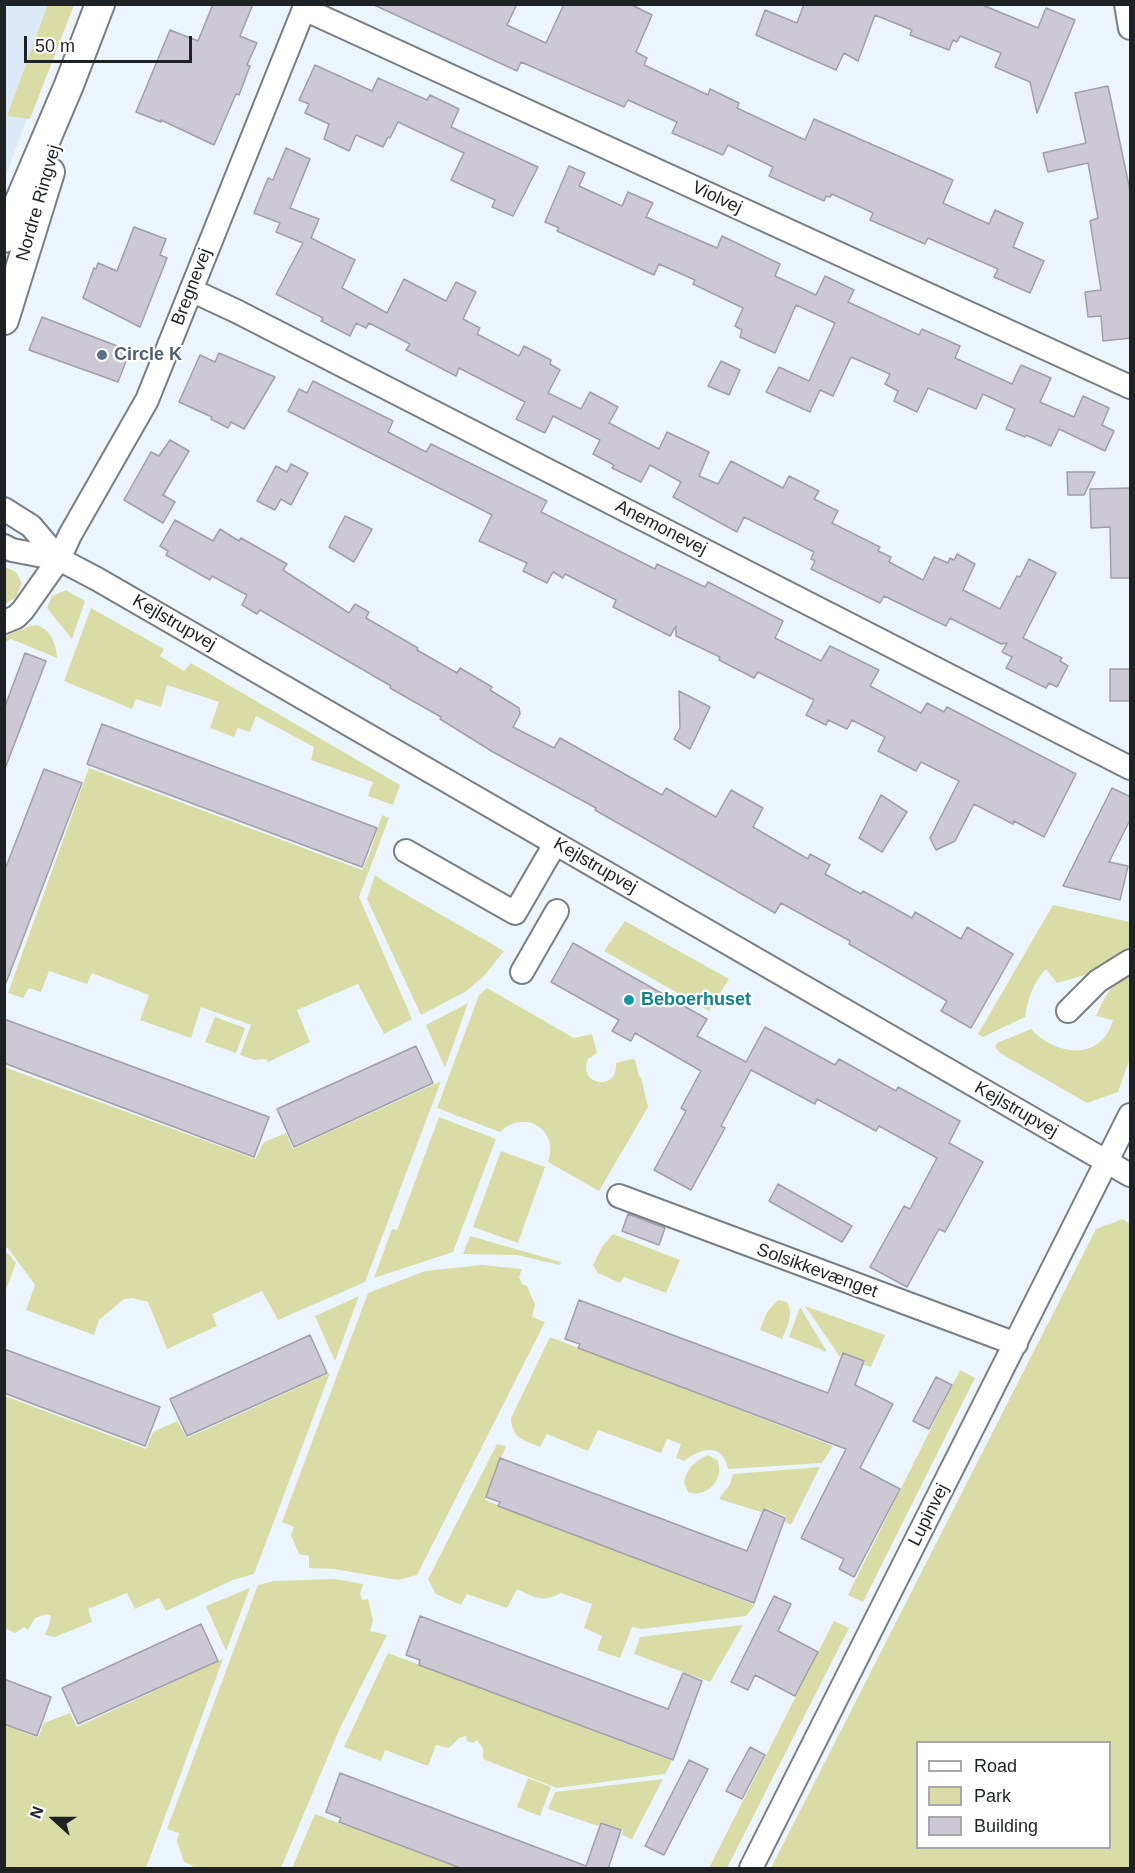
<!DOCTYPE html>
<html>
<head>
<meta charset="utf-8">
<style>
	body { margin:0 }
	#map { position:relative; width:1135px; height:1873px; overflow:hidden; background:#ecf5fd; font-family:Arial,sans-serif }
	canvas { display:block }
	.frame { position:absolute; inset:0; border:6px solid #1f2225; pointer-events:none }
	.legend { position:absolute; left:916px; top:1741px; width:195px; height:108px; box-sizing:border-box; background:#fff; border:2px solid #a5a7a8; margin:0; padding:8px 10px; list-style:none; font-size:18px; color:#1f2225 }
	.legend li { display:flex; align-items:center; gap:12px; height:30px }
	.legend b { width:30px; border:2px solid #a5a7a8 }
	.north { position:absolute; left:24px; top:1789px; width:60px; height:60px; -webkit-text-stroke:4px #fff; paint-order:stroke; rotate:291deg; font-size:16px; font-weight:700; line-height:24px; text-align:center; color:#1f2225 }
	.north::after { content:''; display:block; margin:auto; width:21px; height:27px; background:#1f2225; clip-path:polygon(50% 0,100% 100%,50% 72%,0 100%) }
	.scale { position:absolute; left:24px; top:36px; width:168px; height:27px; box-sizing:border-box; border:3px solid #1f2225; border-top:0; padding-left:8px; font-size:18px; line-height:21px; white-space:nowrap; color:#1f2225; -webkit-text-stroke:4px #fff; paint-order:stroke }
</style>
</head>
<body>
<div id="map">
<canvas width="1135" height="1873"></canvas>
<div class="frame"></div>
<ul class="legend">
<li><b style="height:8px;background:#fff"></b>Road</li>
<li><b style="height:16px;background:#d9dda5"></b>Park</li>
<li><b style="height:16px;background:#cdc9d4"></b>Building</li>
</ul>
<div class="north">N</div>
<div class="scale">50 m</div>
</div>
<script>
const g = document.querySelector('canvas').getContext('2d');
g.lineJoin = 'round';
function fill(path, color) { g.fillStyle = color; g.fill(path, 'evenodd'); }
function stroke(path, color, width, dash) { g.strokeStyle = color; g.lineWidth = width; g.lineCap = dash ? 'butt' : 'round'; g.setLineDash(dash || []); g.stroke(path); }
function write(font, color, halo, rows, align = 'center') {
  g.font = font + ' Arial,sans-serif'; g.lineWidth = 4.5; g.setLineDash([]); g.textBaseline = 'middle'; g.strokeStyle = halo; g.fillStyle = color; for (const [text, x, y, turn = 0] of rows) {
    g.save(); g.translate(x, y); g.rotate((+turn || 0) * Math.PI / 180); g.textAlign = isNaN(turn) ? turn : align; if (halo) g.strokeText(text, 0, 0); g.fillText(text, 0, 0); g.restore();
  }
}
fill(new Path2D(`
	M5 5H70L5 177Z`), '#dceaf8');
fill(new Path2D(`
	M48 4 74 5 30 119 7 116Z
	M5 567 16 572 22 583 16 597 5 604Z
	M66 590 85 601 72 639 47 608 52 596Z
	M91 608 164 649 160 656 184 671 191 663 400 785 393 805 368 796 373 782 311 760 314 747 256 716 250 732 238 728 234 737 210 728 219 702 167 685 161 707 136 699 132 709 64 681Z
	M37 625C52 631 56 644 57 658L11 639 5 642V636L30 626Z
	M89 768 362 870 370 853 382 815 389 818 359 897 412 1019 384 1034 358 984 297 1010 310 1042 268 1062 266 1059 255 1060 240 1055 251 1025 201 1007 191 1038 140 1020 149 995 92 973 87 984 49 971 41 992 29 988 23 998 8 993Z
	M375 875 386 883 504 951 484 976 465 992 421 1015 367 899Z
	M1053 905 1130 922V947L1103 970 1057 983 1046 969C1033 982 1028 999 1025 1017L983 1037 978 1034Z
	M625 921 729 979 709 1011 604 951Z
	M1130 968V1058L1118 1092 1087 1103 1000 1053 995 1047 997 1043 1031 1029C1056 1056 1101 1062 1113 1020L1096 1016C1105 996 1113 982 1130 968Z
	M487 988 574 1038 592 1034 597 1053 588 1059C577 1085 618 1093 616 1063L632 1059 635 1060 639 1076 641 1077 648 1107 599 1191 548 1162C560 1130 524 1108 500 1132L437 1108 479 995Z
	M468 1003 445 1068 426 1025Z
	M215 1017 245 1028 236 1053 205 1042Z
	M4 1067 255 1159 264 1142 286 1133 293 1149 441 1081 365 1282 278 1320 262 1291 212 1314 217 1326 167 1349 148 1302 132 1298 124 1299 99 1320 94 1335 26 1310 35 1285 8 1248 5 1247Z
	M439 1117 496 1139 453 1252 374 1278 392 1229 397 1230Z
	M501 1151 545 1167 518 1243 473 1227Z
	M1123 1219 1130 1224V1868H771L1096 1229ZM918 1742H1110V1848H918Z
	M613 1234 680 1260 666 1293 624 1277 620 1283 598 1273 593 1265 602 1247Z
	M470 1236 561 1262 560 1265 517 1255 463 1254Z
	M4 1252 9 1254 16 1263 6 1290Z
	M482 1265 522 1269 519 1277 522 1284 527 1286 535 1305 532 1317 545 1322 417 1575 398 1580 334 1569 309 1568V1556L299 1554 291 1535 294 1527 282 1522 368 1293 425 1271Z
	M359 1296 335 1361 315 1316Z
	M778 1300 787 1302C794 1314 787 1327 782 1339L760 1330 767 1312Z
	M805 1306 885 1335 871 1367 864 1365 865 1361 842 1353 840 1357Z
	M800 1307 827 1352 789 1337Z
	M550 1337 833 1446 822 1463 728 1469C722 1442 701 1448 684 1461L676 1458 681 1444 667 1439 661 1453 598 1430 588 1451 547 1434 540 1447C524 1440 512 1439 511 1418Z
	M960 1370 975 1378 863 1602 848 1595Z
	M330 1373 254 1574 233 1580 166 1611 159 1598 135 1609 127 1593 88 1609 92 1622 55 1637 45 1635 50 1622 51 1616 47 1614 35 1618 28 1630 24 1627 15 1633 5 1628V1396L146 1449 153 1432 177 1421 187 1438Z
	M497 1444 506 1446 485 1500 755 1605 746 1616 642 1629 632 1627 620 1658 597 1650 602 1636 584 1628 592 1604 561 1593C542 1603 536 1598 517 1589L507 1608 467 1594 461 1605 436 1594 428 1579Z
	M708 1455 717 1460C726 1478 707 1499 688 1492L684 1482C687 1468 695 1461 708 1455Z
	M820 1467 791 1525 785 1522 786 1516 764 1508 761 1512 719 1499 730 1484 733 1474Z
	M335 1579 363 1584 360 1594 362 1600 368 1599 373 1620 370 1631 387 1635 340 1728 281 1868H192L193 1866 184 1862 177 1841 179 1833 167 1829 258 1585 274 1581Z
	M250 1588 226 1651 206 1606Z
	M834 1621 849 1628 727 1868H709Z
	M743 1625 710 1682 634 1654 640 1637Z
	M388 1653 672 1761 665 1774 557 1788 483 1759V1749L477 1740 473 1743 467 1741 466 1736 459 1738 449 1748 436 1745 428 1766 385 1750 381 1761 344 1747Z
	M223 1659 146 1868H5V1725L38 1738 44 1723 70 1713 77 1727Z
	M528 1778 551 1787 540 1816 517 1807Z
	M663 1779 632 1839 622 1835 623 1830 601 1822 598 1826 548 1809 555 1792Z
	M315 1814 459 1868H292Z`), '#d9dda5');
const building = new Path2D(`
	M213 4H253L240 36 257 43 247 65 250 66 239 95 236 94 214 145 161 120V122L136 112 170 30 198 41Z
	M372 4H517L507 25 546 43 564 4H630L652 15 636 52 647 58 644 65 708 95 710 89 739 103 737 108 805 140 814 119 953 180 943 203 989 224 995 210 1023 223 1013 247 1044 261 1030 293 994 277 998 269 928 238 925 244 870 220 873 213 832 194 830 197 826 196 824 201 769 176 773 167 728 145 723 155 672 133 677 122 628 100 624 107 521 62 517 71Z
	M804 4H980L1038 28 1046 8 1075 20 1037 113 1030 82 995 67 1001 53 960 36 957 42 953 40 949 50 910 35 912 30 875 15 858 61 844 53 836 70 756 35 765 10 797 23Z
	M315 65 372 91 378 78 427 100 430 95 459 109 451 127 538 167 513 216 492 207 495 200 451 180 464 153 398 122 390 138 388 137 383 147 356 135 349 151 324 139 329 124 305 113 309 104 299 100Z
	M1108 86 1131 195V338L1103 341 1101 316 1088 317 1085 292 1101 290 1090 221 1098 218 1088 163 1048 172 1043 153 1086 143 1075 93Z
	M286 148 310 159 290 208 319 219 311 238 355 260 342 288 387 313 404 279 446 301 456 282 476 292 463 319 480 328 477 334 519 356 524 346 551 360 550 364 560 370 548 393 581 409 590 392 618 407 609 423 659 449 667 432 709 452 699 476 718 484 731 461 783 488 789 476 819 491 814 499 838 511 832 523 880 547 878 551 891 557 889 562 923 580 934 557 948 563 950 558 954 560 957 554 975 564 963 590 1000 609 1017 576 1020 577 1029 559 1056 573 1023 638 1062 658 1060 661 1068 666 1057 687 1049 683 1046 688 1006 668 1012 657 1002 652 1007 643 1001 644 950 618 946 626 884 596 880 603 811 569 815 561 811 559 814 552 744 517 737 532 673 497 681 482 650 465 641 482 612 468 614 465 593 454 600 440 553 416 545 433 516 419 525 402 459 368 456 376 406 350 410 344 369 323 366 328 356 323 350 336 321 321 323 318 276 294 303 243 276 232 280 223 254 213 268 178 273 180Z
	M569 166 585 173 579 186 622 206 628 192 653 203 646 217 717 248 722 236 780 264 775 276 816 295 825 276 854 290 848 302 919 335 922 329 960 346 955 358 1012 384 1021 365 1051 378 1040 402 1074 417 1083 396 1109 408 1102 425 1114 431 1105 451 1059 429 1051 446 1026 435 1025 437 1006 429 1015 409 983 394 976 409 928 388 917 412 894 401 898 391 885 384 890 374 851 357 833 396 820 390 810 412 766 392 779 367 809 381 835 323 796 305 775 353 740 337 742 330 735 326 743 308 693 284 695 280 659 264 654 275 557 231 559 228 545 222Z
	M134 227 166 239 160 255 167 258 140 327 83 298 94 268 96 269 98 263 117 271Z
	M42 317 130 351 118 382 29 350Z
	M219 353 275 377 244 429 231 422 228 428 211 419 212 417 179 402 200 355 215 362Z
	M721 361 740 370 729 395 708 386Z
	M313 381 393 421 388 432 426 452 431 444 547 501 541 512 655 569 657 564 705 587 708 582 783 621 775 638 821 661 830 646 879 670 870 686 921 713 927 703 944 712 947 707 1076 774 1044 837 1014 821 1013 824 974 804 955 841 936 850 930 838 959 781 921 762 916 771 878 751 885 737 852 720 847 729 828 720 826 725 806 715 814 700 758 672 754 678 719 660 720 657 676 636V626L670 636 613 607 616 600 565 574 563 578 553 572 547 583 523 571 527 563 479 541 492 515 288 411 299 389 307 393Z
	M170 440 189 451 163 495 175 502 163 523 124 500 151 452 159 456Z
	M291 464 308 473 291 505 281 499 275 510 257 501 276 466 287 472Z
	M1067 472H1095L1084 495H1068Z
	M1131 488V578H1111L1110 527 1091 528 1090 489Z
	M345 516 372 529 354 562 329 547Z
	M175 520 213 541 220 529 239 541 241 538 287 564 283 570 349 613 355 604 369 612 366 618 418 648 417 650 457 673 460 668 492 687 490 690 519 708 520 714 513 727 554 748 560 738 662 795 666 788 716 817 731 790 763 808 753 827 808 859 810 854 830 865 825 874 861 894 863 891 912 918 915 912 961 939 967 927 1013 954 971 1028 941 1011 947 1001 849 944 850 941 781 903 775 913 595 810 596 808 493 752 440 719 441 717 390 688 391 686 260 610 257 614 242 605 247 595 212 576 210 580 166 555 168 551 160 546Z
	M25 653 46 661 6 766H4V709Z
	M1110 669H1131V701H1110Z
	M679 691 710 707 690 749 674 739 680 728Z
	M102 724 377 828 362 867 87 764Z
	M44 769 82 783 6 983H4V872Z
	M1112 788 1131 797V818L1109 862 1128 866 1120 900 1063 886Z
	M881 795 907 812 882 852 859 838Z
	M573 943 707 1019 697 1036 746 1062 765 1027 835 1065 839 1059 896 1091 898 1087 960 1121 949 1143 983 1162 945 1232 939 1229 907 1287 870 1267 904 1206 910 1209 937 1158 879 1126 876 1131 817 1099 815 1104 751 1070 721 1126 725 1128 691 1190 654 1170 686 1111 681 1108 701 1071 635 1033 631 1041 612 1031 619 1020 551 982Z
	M4 1019 269 1117 254 1157 4 1063Z
	M416 1046 433 1083 294 1147 277 1109Z
	M778 1184 852 1226 842 1242 769 1201Z
	M628 1214 665 1228 659 1245 622 1231Z
	M579 1300 828 1393 843 1353 864 1361 855 1385 893 1404 860 1468 900 1489 854 1577 839 1569 844 1559 801 1538 846 1449 578 1348 580 1344 565 1339Z
	M310 1335 327 1373 187 1436 170 1399Z
	M4 1349 160 1407 145 1446 4 1393Z
	M936 1377 952 1385 929 1429 913 1421Z
	M500 1458 747 1551 764 1509 785 1518 754 1603 498 1506 500 1502 486 1497Z
	M774 1596 791 1604 778 1631 818 1652 795 1696 755 1675 748 1690 731 1682Z
	M420 1616 668 1709 683 1673 702 1681 673 1760 419 1665 420 1660 406 1655Z
	M201 1624 218 1661 78 1724 62 1688Z
	M4 1679 51 1697 37 1736 4 1724Z
	M750 1747 765 1755 742 1799 726 1791Z
	M689 1760 708 1769 664 1855 645 1846Z
	M340 1773 586 1866 601 1823 621 1830 608 1869H463L339 1822 341 1818 326 1812Z`);
fill(building, '#cdc9d4');
stroke(building, '#a19ea8', 1.5);
const minor = new Path2D(`
	M1126 4 1130 28
	M304 9 1130 387
	M191 290 236 311 1130 768
	M4 509 31 526 59 559
	M4 546 12 550 59 559 97 579 1130 1175
	M4 622 16 617 23 610 59 559 70 535 147 400 306 4
	M406 851 515 913 555 844
	M522 972 557 911
	M1068 1011 1098 981 1130 961
	M619 1196 1016 1344
	M751 1868 1130 1115`);
const major = new Path2D(`
	M4 238 69 85 100 4
	M4 320 50 172`);
stroke(minor, '#777e86', 26);
stroke(major, '#777e86', 32);
stroke(minor, '#fff', 22);
stroke(major, '#fff', 28);
for (const [x, y, r, color] of [
	[102,355,6,"#5c6f8a"],
	[629,1000,6,"#0f9aa8"]
]) { const dot = new Path2D(); dot.arc(x, y, r, 0, 2 * Math.PI); g.fillStyle = color; g.fill(dot); stroke(dot, '#fff', 2); }
write('18px', '#1f2225', '#fff', [
	["Violvej",717,198,25],
	["Nordre Ringvej",39,203,-74],
	["Bregnevej",192,287,-69],
	["Anemonevej",661,528,27],
	["Kejlstrupvej",174,623,30],
	["Kejlstrupvej",595,866,30],
	["Kejlstrupvej",1016,1110,30],
	["Solsikkevænget",817,1271,20],
	["Lupinvej",929,1515,-63]
]);
write('bold 18px', '#4e5e75', '#fff', [
	["Circle K",114,355]
], 'left');
write('bold 18px', '#0d838f', '#fff', [
	["Beboerhuset",641,1000]
], 'left');
</script>
</body>
</html>
